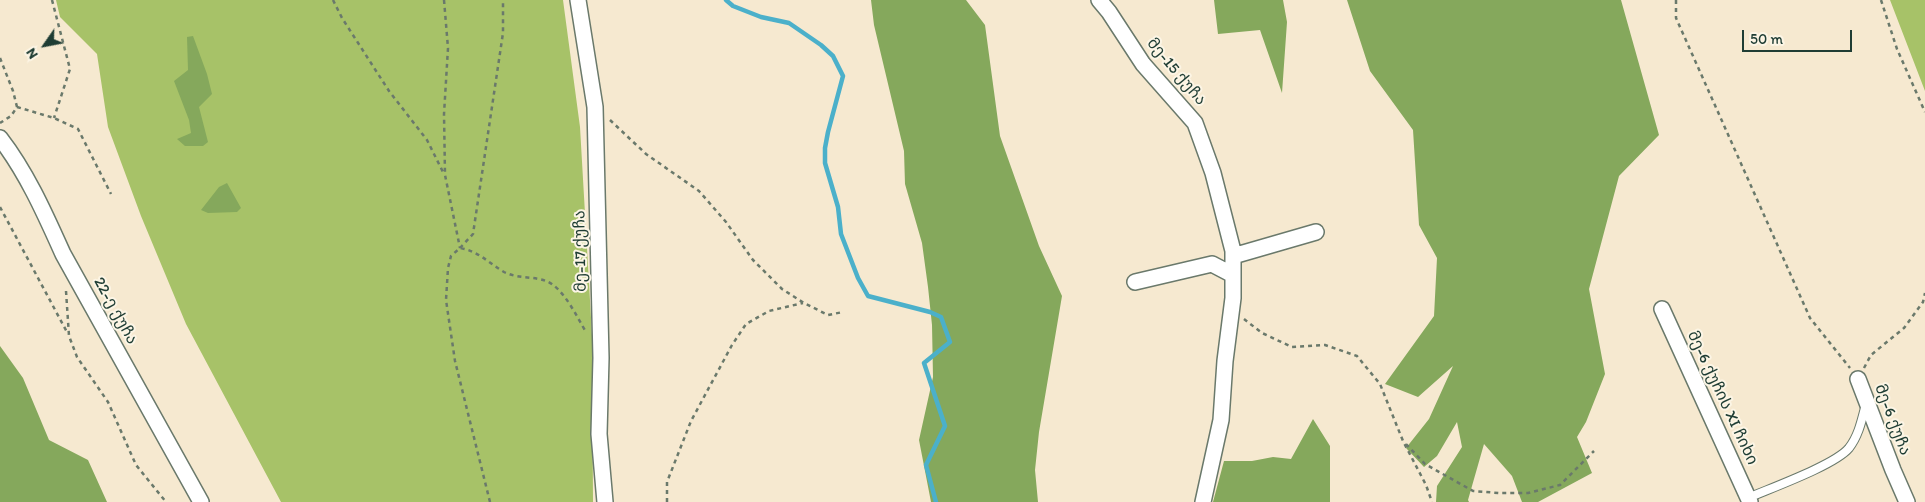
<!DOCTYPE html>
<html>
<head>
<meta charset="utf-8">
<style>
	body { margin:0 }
	#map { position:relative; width:1925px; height:502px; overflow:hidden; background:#f6e9d0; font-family:Itim,sans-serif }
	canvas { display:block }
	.north { position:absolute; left:20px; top:20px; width:50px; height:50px; -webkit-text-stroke:4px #fcf5e5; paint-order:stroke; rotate:237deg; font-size:14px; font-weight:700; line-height:20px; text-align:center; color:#1f3d34 }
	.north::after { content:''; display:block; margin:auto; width:18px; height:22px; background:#1f3d34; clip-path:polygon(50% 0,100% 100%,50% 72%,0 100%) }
	.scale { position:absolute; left:1742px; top:30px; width:110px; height:22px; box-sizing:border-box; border:2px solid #1f3d34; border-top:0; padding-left:6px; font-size:15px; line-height:18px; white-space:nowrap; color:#1f3d34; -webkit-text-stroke:4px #fcf5e5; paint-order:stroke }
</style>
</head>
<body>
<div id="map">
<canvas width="1925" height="502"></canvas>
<div class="north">N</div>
<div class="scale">50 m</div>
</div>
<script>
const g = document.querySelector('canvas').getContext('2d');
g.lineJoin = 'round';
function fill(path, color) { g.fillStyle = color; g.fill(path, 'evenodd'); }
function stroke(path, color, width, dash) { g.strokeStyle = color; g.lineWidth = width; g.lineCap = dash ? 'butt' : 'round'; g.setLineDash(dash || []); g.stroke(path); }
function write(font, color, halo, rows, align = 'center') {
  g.font = font + ' Itim,"Noto Sans Georgian",sans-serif'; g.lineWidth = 4; g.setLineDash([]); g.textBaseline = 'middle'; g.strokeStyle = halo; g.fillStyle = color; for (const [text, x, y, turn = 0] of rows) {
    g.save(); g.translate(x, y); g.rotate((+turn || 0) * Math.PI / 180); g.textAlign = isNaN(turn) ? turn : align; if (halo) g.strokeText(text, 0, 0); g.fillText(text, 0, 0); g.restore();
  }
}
fill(new Path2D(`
	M56 0H563L580 127 592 335 593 502H281L186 324 141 216 108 127 97 54 60 17Z
	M1890 0H1925V91Z`), '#a7c268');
fill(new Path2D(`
	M871 0H966L985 25 1000 136 1039 246 1062 296 1039 432 1035 470 1038 502H931L919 440 933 377 932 325 928 287 922 243 905 184 904 151 874 25Z
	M1214 0H1283L1287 22 1282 93 1260 30 1218 34Z
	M1347 0H1621L1659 135 1619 176 1589 289 1605 374 1586 422 1577 437 1592 473 1538 502H1522L1512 476 1484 444 1468 500 1469 502H1436L1437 486 1462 447 1457 422 1437 456 1424 467 1406 448 1429 419 1453 366 1418 397 1385 384 1434 316 1437 258 1419 225 1413 130 1370 71Z
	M193 36 207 74 212 94 199 107 208 142 203 146H185L177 139 191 133 189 120 174 81 188 70 187 37Z
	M227 183 241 208 237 212 208 213 201 210 219 187Z
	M0 346 23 378 49 440 88 460 107 502H0Z
	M1313 419 1330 446V502H1213L1224 461H1252L1273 457 1291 459Z`), '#85a85c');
stroke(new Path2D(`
	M726 0 733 6 761 17 789 23 821 45 833 56 843 76 828 132 825 148V163L838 207 841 234 858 278 868 296 930 312 941 317 950 342 924 363 945 426 926 465 936 502`), '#4bb0ca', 4.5);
const service = new Path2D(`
	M1748 498C1771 488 1835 465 1849 448 1859 435 1862 419 1866 404`);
const minor = new Path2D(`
	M578 0 595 107 601 358 599 434 605 502
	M1099 0 1109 12 1143 64 1195 123 1213 173 1233 251V298L1225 361 1221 420 1203 502
	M0 138C27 173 45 214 63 254L201 502
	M1233 256 1316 232
	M1135 282 1212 264 1233 275
	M1662 309 1750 502
	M1858 379 1893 470 1907 502`);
stroke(service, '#6a796b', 10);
stroke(minor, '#6a796b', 18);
stroke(new Path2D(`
	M52 0 70 69 54 118
	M333 0 342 18 389 91 427 140 444 174
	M444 0 448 48 444 114 445 175 460 248
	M1676 0V18L1810 318 1850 368
	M1881 0 1897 49 1925 112
	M0 58 13 91 17 107 11 116 0 123
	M17 107 54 118 78 129 111 194
	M610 120 646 154 699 191 726 222 753 260 782 289 804 303 828 315 843 312
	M0 207 68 334
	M460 248 473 234 503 33V0
	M66 291 69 336 77 357 108 402 136 465 166 502
	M1244 319 1262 333 1292 347 1325 345 1357 356 1380 384 1403 441 1426 485 1432 502
	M1864 368 1871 355 1904 328 1923 302 1925 293
	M1406 444 1425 464 1473 491 1499 493H1528L1560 485 1594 451
	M490 502 455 361 446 300 448 268 451 256 460 248C478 251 489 263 504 272 518 279 533 276 546 281 563 287 577 317 586 332
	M667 502V482L691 421 732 345 746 324 769 311 803 303`), '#6a796b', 2.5, [4, 4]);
stroke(service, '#fff', 8);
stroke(minor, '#fff', 15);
write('16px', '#1f3d34', '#fcf5e5', [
	["მე-15 ქუჩა",1176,72,50],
	["მე-17 ქუჩა",581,251,-91],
	["22-ე ქუჩა",115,311,61],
	["მე-6 ქუჩის XI ჩიხი",1722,398,65],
	["მე-6 ქუჩა",1892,420,69]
]);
</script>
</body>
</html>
